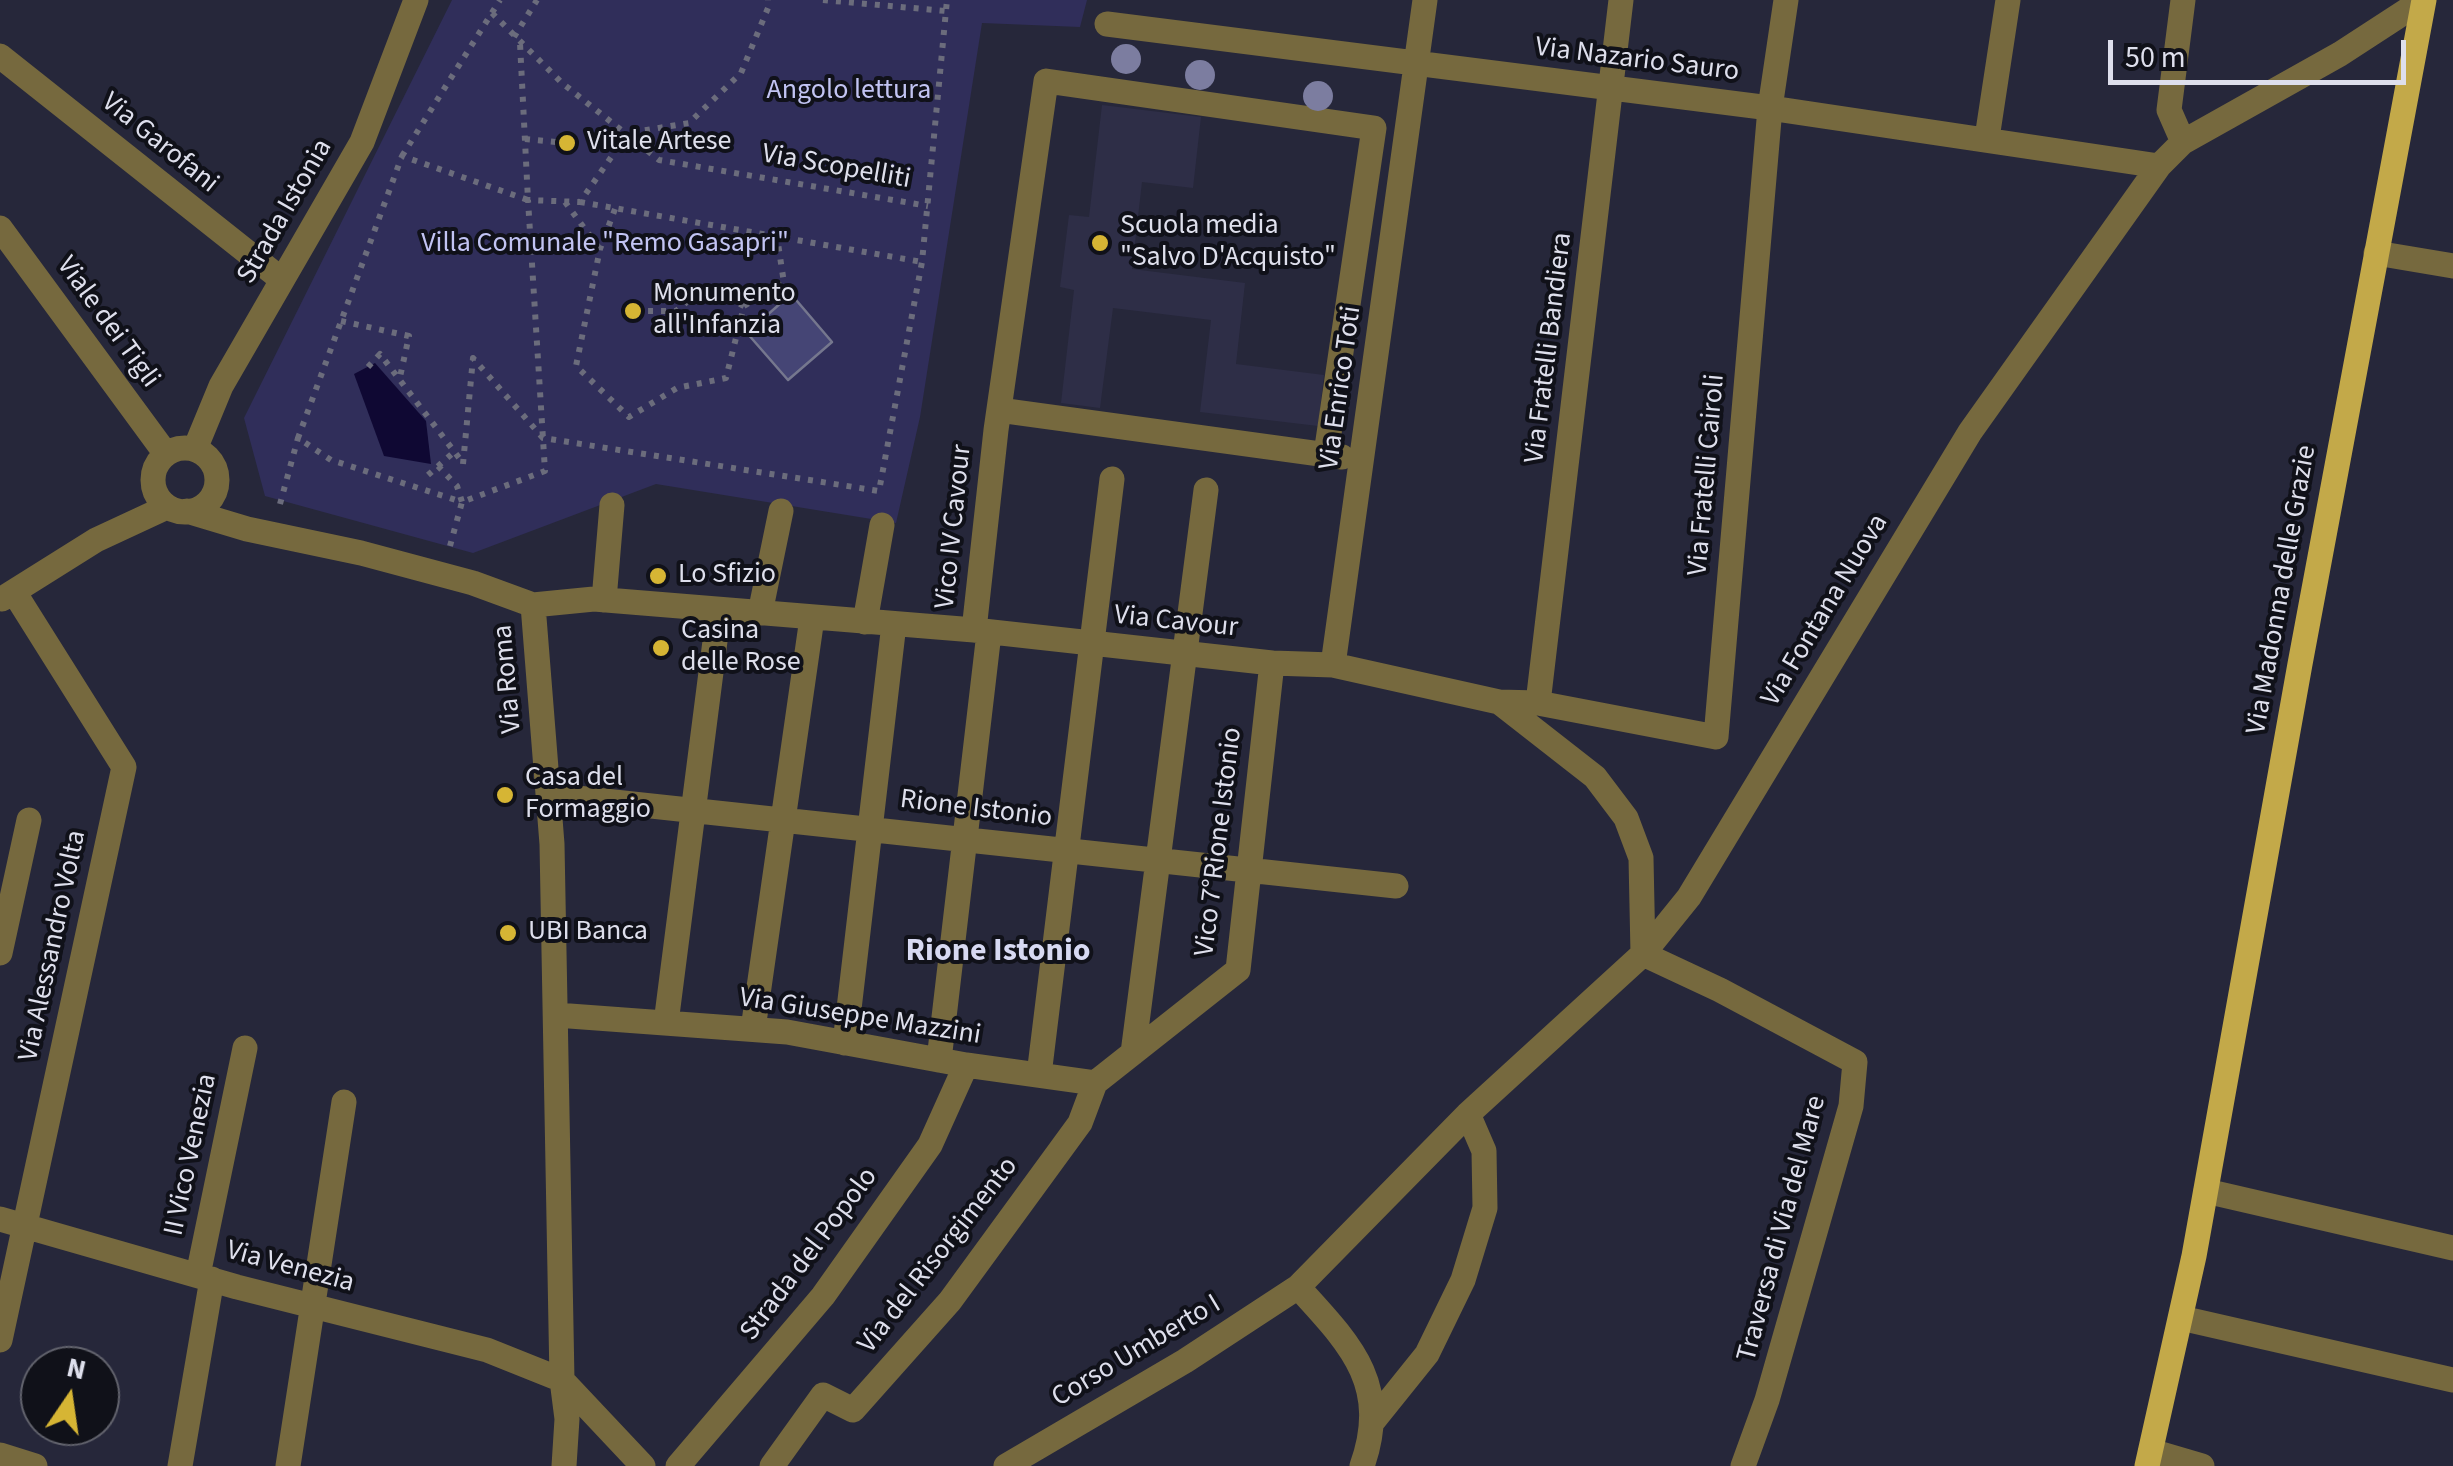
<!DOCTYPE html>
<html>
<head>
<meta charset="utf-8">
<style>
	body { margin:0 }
	#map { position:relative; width:2453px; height:1466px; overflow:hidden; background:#26273a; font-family:"Source Sans 3",sans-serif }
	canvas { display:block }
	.north { position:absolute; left:20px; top:1346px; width:100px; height:100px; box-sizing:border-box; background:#101119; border:2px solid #62636d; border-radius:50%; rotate:13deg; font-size:28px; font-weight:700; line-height:40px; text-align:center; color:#dedfec }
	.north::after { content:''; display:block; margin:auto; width:35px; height:45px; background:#d6b534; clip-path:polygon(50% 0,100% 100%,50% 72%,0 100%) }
	.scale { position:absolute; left:2108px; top:40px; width:298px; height:45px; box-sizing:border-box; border:5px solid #dedfec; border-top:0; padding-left:12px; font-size:30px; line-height:35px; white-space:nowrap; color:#dedfec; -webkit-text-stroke:8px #101119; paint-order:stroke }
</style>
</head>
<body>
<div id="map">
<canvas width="2453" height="1466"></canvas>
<div class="north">N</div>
<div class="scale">50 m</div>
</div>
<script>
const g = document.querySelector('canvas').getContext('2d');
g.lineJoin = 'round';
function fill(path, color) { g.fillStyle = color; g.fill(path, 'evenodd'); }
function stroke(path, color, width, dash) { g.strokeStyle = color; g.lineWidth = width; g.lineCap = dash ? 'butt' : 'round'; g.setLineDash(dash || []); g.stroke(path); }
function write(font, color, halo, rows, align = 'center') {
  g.font = font + ' "Source Sans 3",sans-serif'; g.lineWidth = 8; g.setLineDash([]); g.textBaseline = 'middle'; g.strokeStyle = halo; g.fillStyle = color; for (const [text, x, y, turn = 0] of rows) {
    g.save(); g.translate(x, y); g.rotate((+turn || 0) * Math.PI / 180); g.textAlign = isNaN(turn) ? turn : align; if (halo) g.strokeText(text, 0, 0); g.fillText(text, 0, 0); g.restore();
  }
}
fill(new Path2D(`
	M1102 105 1201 117 1193 188 1142 182 1132 269 1245 283 1236 364 1324 375 1318 426 1200 412 1211 320 1113 308 1100 408 1061 403 1074 290 1060 287 1069 215 1089 217Z`), '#2e2e47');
fill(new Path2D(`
	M452 0H1087L1080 27 982 23 920 417 896 523 656 484 473 553 265 496 244 418Z`), '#302e5a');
fill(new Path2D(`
	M375 363 426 421 431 464 384 456 354 374Z`), '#0f0833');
const building = new Path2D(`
	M791 294 832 342 788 380 747 333Z`);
fill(building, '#454575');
stroke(building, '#75778e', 2.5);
stroke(new Path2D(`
	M823 0 946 11
	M492 13 562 83 659 160 928 206
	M514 37 537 0
	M525 139 567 143
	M402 156 500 0
	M565 202 599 248
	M580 202 922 262
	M615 209 600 249 576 366 629 417 677 388 726 378 744 306 705 287 676 311H633
	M744 306 784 283 777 237
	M341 321 409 336 400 377
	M368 367 380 354 463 463
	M463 464 473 358 543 438 879 491 922 262 947 0
	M438 466 457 486 462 502 331 460 298 438 402 156 528 200 520 43
	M428 475 454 452
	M280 504 298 438
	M450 546 462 502 545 471 528 200 580 202 628 133 689 123 741 73 768 8V0`), '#6b6c7c', 6, [5, 8]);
stroke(new Path2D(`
	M1107 24 1770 108 2159 166
	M0 56 281 279
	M1987 138 2008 0
	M2183 142 2169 110 2183 0
	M0 228 166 454
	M2376 253 2453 266
	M999 410 1342 457
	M153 480a32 32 0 1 1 64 0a32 32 0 1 1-64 0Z
	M195 449 221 386 362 142 416 0
	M187 511 247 529 361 553 473 583 533 605 594 599 974 630 1272 663 1333 665 1499 702 1595 777 1626 818 1641 858 1643 954 1720 990 1855 1062 1851 1106 1767 1400 1743 1466
	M2 599 96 540 167 507
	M604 600 612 505
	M533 605 552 844 562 1380 567 1419 564 1466
	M760 613 781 511
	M865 622 882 525
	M974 630 996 430 1046 81 1374 128 1326 454
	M1333 665 1425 0
	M1499 702 1538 703 1716 737 1770 108 1786 0
	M1538 703 1621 0
	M549 795 1396 886
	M0 953 29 820
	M556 1015 787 1032 966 1065 1095 1083
	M666 1023 719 610
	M753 1029 812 618
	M845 1043 894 624
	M1133 1053 1206 490
	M939 1060 989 633
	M1039 1075 1112 479
	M1095 1083 1238 970 1272 663
	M2206 1191 2453 1248
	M0 1219 237 1287 487 1350 562 1380 643 1466
	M198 1275 245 1048
	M1298 1287C1350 1344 1391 1384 1362 1466
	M2181 1318 2453 1380
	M0 1340 124 767 14 592
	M1374 1420 1427 1354 1463 1280 1485 1208 1484 1151 1468 1114
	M2151 1451 2202 1466
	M0 1455 35 1466
	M180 1466 212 1279
	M288 1466 344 1102
	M678 1466 823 1296 930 1145 966 1065
	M772 1466 823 1395 853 1410 950 1301 1080 1123 1095 1083
	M1006 1466 1185 1361 1298 1287 1468 1114 1643 954 1689 897 1970 432 2159 166 2183 142 2340 54 2423 0`), '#76693e', 25);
stroke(new Path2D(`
	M2147 1466 2194 1256 2300 664 2424 0`), '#c3a949', 25);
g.fillStyle = '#7c7da0';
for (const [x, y] of [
	[1126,59],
	[1200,75],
	[1318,96]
]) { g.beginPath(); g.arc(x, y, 15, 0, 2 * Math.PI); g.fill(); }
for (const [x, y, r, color] of [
	[567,143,10,"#d6b534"],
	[1100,243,10,"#d6b534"],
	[633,311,10,"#d6b534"],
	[658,576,10,"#d6b534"],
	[661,648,10,"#d6b534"],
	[505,795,10,"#d6b534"],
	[508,933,10,"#d6b534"]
]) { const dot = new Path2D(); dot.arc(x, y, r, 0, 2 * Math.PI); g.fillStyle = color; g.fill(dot); stroke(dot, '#101119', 4); }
write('28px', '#dedfec', '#101119', [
	["Via Nazario Sauro",1637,61,7],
	["Via Garofani",159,144,39],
	["Via Scopelliti",836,168,10],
	["Strada Istonia",286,212,-60],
	["Viale dei Tigli",107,323,54],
	["Via Fratelli Bandiera",1550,348,-83],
	["Via Enrico Toti",1342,388,-82],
	["Via Fratelli Cairoli",1708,475,-85],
	["Vico IV Cavour",955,527,-84],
	["Via Madonna delle Grazie",2283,590,-80],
	["Via Fontana Nuova",1826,611,-59],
	["Via Cavour",1176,623,6],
	["Via Roma",509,679,-95],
	["Rione Istonio",976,810,7],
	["Vico 7°Rione Istonio",1220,842,-83],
	["Via Alessandro Volta",54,946,-78],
	["Via Giuseppe Mazzini",860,1018,9],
	["II Vico Venezia",192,1155,-78],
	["Traversa di Via del Mare",1783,1229,-75],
	["Strada del Popolo",810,1255,-53],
	["Via del Risorgimento",939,1256,-52],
	["Via Venezia",290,1268,15],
	["Corso Umberto I",1137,1352,-31]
]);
write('28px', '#c2c4f3', '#101119', [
	["Angolo lettura",849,92],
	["Villa Comunale \"Remo Gasapri\"",605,245]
]);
write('28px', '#dedfec', '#101119', [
	["Vitale Artese",587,143],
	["Scuola media",1120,227],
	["\"Salvo D'Acquisto\"",1120,259],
	["Monumento",653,295],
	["all'Infanzia",653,327],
	["Lo Sfizio",678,576],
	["Casina",681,632],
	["delle Rose",681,664],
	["Casa del",525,779],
	["Formaggio",525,811],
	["UBI Banca",528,933]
], 'left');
write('bold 32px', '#d7d9f2', '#101119', [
	["Rione Istonio",998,953]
]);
</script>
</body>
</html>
